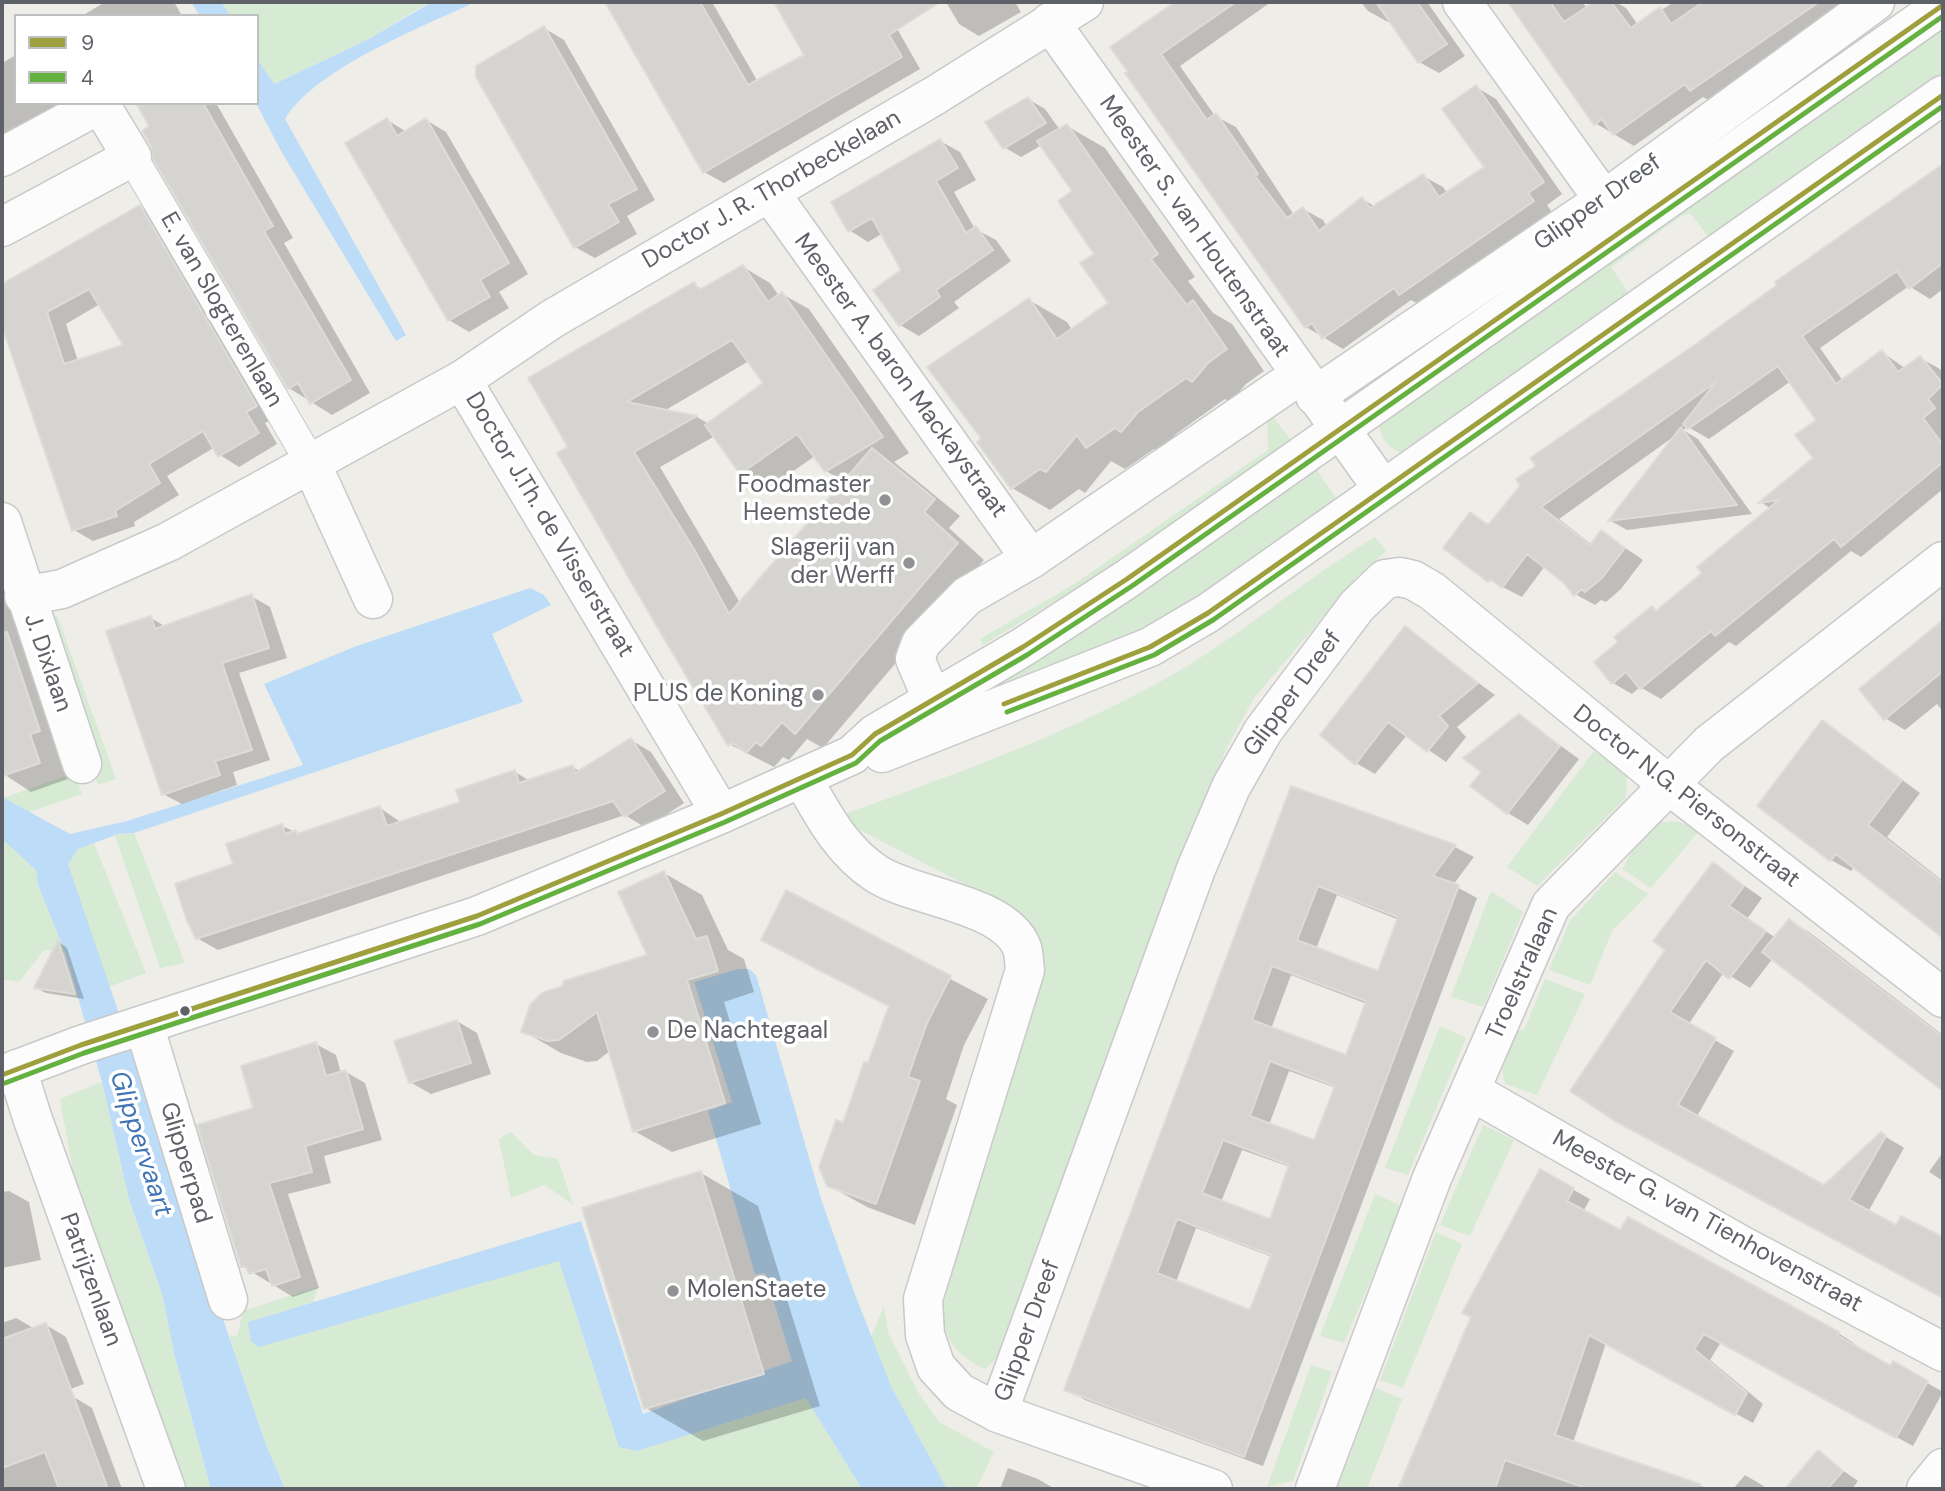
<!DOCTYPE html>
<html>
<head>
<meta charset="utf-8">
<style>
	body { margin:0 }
	#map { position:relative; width:1945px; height:1491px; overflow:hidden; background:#eeede8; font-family:"DM Sans",sans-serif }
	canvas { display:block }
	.frame { position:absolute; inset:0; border:4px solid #5e6167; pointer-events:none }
	.legend { position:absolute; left:14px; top:14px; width:245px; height:91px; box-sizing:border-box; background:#fff; border:2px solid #bfc0c2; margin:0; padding:9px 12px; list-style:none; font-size:21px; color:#5e6167 }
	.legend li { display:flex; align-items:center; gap:14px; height:35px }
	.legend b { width:35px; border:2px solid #bfc0c2 }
</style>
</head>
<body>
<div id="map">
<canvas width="1945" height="1491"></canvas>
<div class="frame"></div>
<ul class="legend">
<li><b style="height:9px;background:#9ea03e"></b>9</li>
<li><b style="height:9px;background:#64b140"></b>4</li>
</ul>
</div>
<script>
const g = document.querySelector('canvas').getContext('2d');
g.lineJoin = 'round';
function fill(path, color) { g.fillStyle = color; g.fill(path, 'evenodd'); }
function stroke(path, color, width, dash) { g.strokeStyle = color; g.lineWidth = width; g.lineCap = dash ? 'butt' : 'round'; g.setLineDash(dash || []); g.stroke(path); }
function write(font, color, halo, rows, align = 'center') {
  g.font = font + ' "DM Sans",sans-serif'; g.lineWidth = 7; g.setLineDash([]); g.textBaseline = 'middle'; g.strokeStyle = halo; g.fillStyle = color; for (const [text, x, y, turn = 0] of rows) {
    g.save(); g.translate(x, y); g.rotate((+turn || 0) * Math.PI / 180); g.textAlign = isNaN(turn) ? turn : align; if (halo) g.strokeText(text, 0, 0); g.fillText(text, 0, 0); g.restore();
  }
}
fill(new Path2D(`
	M221 2H429L367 40 273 84 257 59V16H230Z
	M1943 21V82L1715 245 1690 213 1681 216 1611 267 1635 302 1411 454C1393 453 1381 442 1379 424Z
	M1272 416 1291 440 1082 585 983 645 980 639 1076 583 1268 450 1267 419Z
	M1306 468 1317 470 1341 506 1169 625 975 705V689Z
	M1375 537 1386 551 1356 578 1254 698 1228 745 1198 819 1006 1349 985 1369C953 1354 943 1337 940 1302L1037 997C1045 955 1050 936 1013 909L850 825 839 816C953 775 1067 735 1172 675 1243 634 1305 579 1375 537Z
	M57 615 116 779 98 785 43 625Z
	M1594 751 1627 775 1626 798 1537 886 1507 867Z
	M74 773 82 794 29 812 3 798Z
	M1650 821 1679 822 1700 830 1651 888 1622 869Z
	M134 833 185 963 160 968 115 835Z
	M2 839 36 870 38 885 65 952 44 950 19 982 2 979Z
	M94 843 146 973 108 987 68 864 78 849Z
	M1615 872 1648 894 1612 931 1590 985 1549 970 1570 921Z
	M1491 891 1523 912 1483 1007 1451 997Z
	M1545 979 1585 994 1537 1095 1505 1084 1500 1059 1509 1032 1524 1030Z
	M1440 1026 1466 1038 1408 1175 1385 1168Z
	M102 1082 129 1199 162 1294 175 1357 211 1489H183L79 1204 60 1099Z
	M1483 1125 1514 1140 1470 1236 1440 1225Z
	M511 1132 534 1155 558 1159 573 1205 545 1185 511 1198 499 1139Z
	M1375 1194 1402 1206 1344 1343 1320 1336Z
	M1436 1232 1462 1244 1403 1388 1380 1380Z
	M559 1260 619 1447 637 1451 806 1398 862 1489H285L266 1445 229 1335 237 1337 243 1311 318 1287 313 1302 248 1322 377 1312Z
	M884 1306 888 1333 918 1392 939 1422 994 1452 976 1489H947L891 1386 871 1337Z
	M1311 1365 1332 1372 1293 1481 1267 1487Z
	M1375 1388 1402 1399 1367 1489H1328L1336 1463 1347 1464Z`), '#d6ead4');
fill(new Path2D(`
	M191 2H221L230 16H200Z
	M432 2H475C420 28 316 68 285 119L406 335 396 341 281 151 256 103 257 59 274 84 367 40Z
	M530 588 544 595 551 605 492 634 523 702 134 833 118 834 78 849 68 864 266 1445 285 1489H211L175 1357 162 1294 129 1199 102 1082 65 952 38 885 36 870 2 839V797L70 834 127 821 303 765 264 684 354 647Z
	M738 969H749L756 975 821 1199 854 1292 891 1386 947 1489H862L806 1398 637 1451 619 1447 559 1261 259 1347 251 1341 248 1322 581 1221 643 1414 792 1361 765 1273 755 1274 708 1111 732 1102 694 982Z`), '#bcdcf8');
fill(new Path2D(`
	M105 2H174L182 16H82Z
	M607 2H712L758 82 807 56 776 2H882L920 69 724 183 704 172Z
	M946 2H1015L1021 12 979 36 959 24Z
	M1178 2H1271L1180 66 1215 116 1236 127 1294 215 1303 209 1323 220 1327 227 1362 199 1376 207 1423 176 1443 187 1448 194 1486 168 1476 87 1496 99 1562 194 1547 205 1552 212 1420 305 1411 300 1343 349 1306 327 1113 48Z
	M1361 2H1427L1465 56 1439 73 1419 62 1391 20 1388 22 1368 11Z
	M1510 2H1582L1587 8 1597 2H1615L1626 8 1638 25 1674 2H1840L1844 7 1711 101 1703 97 1634 146 1595 123Z
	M544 28 564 40 655 200 627 216 637 234 595 258 575 247Z
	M16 55V103H71L2 144V63Z
	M1028 99 1045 109 1060 130 1067 126 1105 148 1195 277 1188 281 1213 313 1232 324 1264 371 1246 384 1231 402 1225 399 1176 434 1160 452 1154 449 1125 469 1111 461 1085 493 1079 489 1050 510 1012 488 1029 300 1067 322 1072 330 1110 303 1075 192 1042 145 1021 157 1004 147Z
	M144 103H216L293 238 284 243 370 393 332 415 289 388 152 127Z
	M387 120 407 132 426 120 446 132 528 274 499 292 509 308 469 332 449 320Z
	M940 141 960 152 976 180 954 192 975 229 996 240 1011 261 954 302 959 308 919 336 900 325 904 270 883 233 868 242 849 230Z
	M1943 165V289L1930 299 1909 286 1820 348 1843 381 1882 352 1906 369 1920 358 1940 369 1943 374V489L1861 557 1851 551 1736 646 1729 642 1661 699 1640 687 1632 694 1613 683 1621 643 1652 608 1658 612 1704 573 1771 509 1761 502 1815 459 1818 420 1791 381 1709 439 1688 427 1683 430 1698 439 1752 514 1627 530 1611 521 1676 435 1559 519 1592 545 1602 532 1643 560 1621 589 1606 602 1601 600 1595 605 1575 594 1545 566 1522 597 1489 580 1471 514 1490 525 1697 345 1779 285 1777 282Z
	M140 207 159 218 276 417 265 423 277 444 239 467 220 455 215 447 167 476 179 495 134 522 135 526 93 541 74 530 2 320V287ZM100 304 125 346 78 361 66 324Z
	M743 267 770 283 779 296 782 294 809 309 909 453 894 462 960 516 949 528 984 560 823 748 807 739 789 760 783 757 774 767 729 744 570 448 694 284 703 290ZM749 361 766 384 709 424 697 417 664 411ZM715 436 742 473 769 488 815 456 826 471 845 482 740 603 660 467Z
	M2 552 68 779 31 792 2 773Z
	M251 596 270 607 287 658 239 673 270 760 233 772 237 785 182 804 163 794 151 618 166 627Z
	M1943 622V712L1937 704 1905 730 1885 718 1861 689Z
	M1405 629 1495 695 1457 727 1466 737 1446 762 1407 735 1375 774 1356 763Z
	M1519 716 1579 759 1528 825 1508 813Z
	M1823 722 1920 793 1887 837 1943 881V935L1855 866 1851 871 1831 860Z
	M631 740 651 752 684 803 646 828 625 815 218 950 197 938 235 865 282 826 300 834 380 808 402 823 463 803 515 772 530 781 572 767 580 771Z
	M1292 788 1455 847 1474 857 1453 885 1477 898 1263 1466 1085 1400 1067 1389ZM1337 895 1399 920 1379 973 1316 949ZM1291 975 1367 1004 1347 1057 1271 1029ZM1289 1071 1336 1088 1315 1142 1269 1125ZM1242 1150 1290 1167 1271 1221 1221 1202ZM1196 1228 1272 1257 1251 1312 1176 1282Z
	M1713 864 1762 898 1747 919 1776 938 1789 921 1809 932 1943 1035V1089L1773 958 1750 988 1724 972 1688 1025 1734 1051 1696 1118 1824 1187 1881 1134 1901 1146 1904 1148 1868 1212 1897 1227 1902 1218 1943 1239V1296L1637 1132 1667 950Z
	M664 873 702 895 728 950 744 959 754 992 724 1002 761 1124 672 1152 634 1131 610 1051 597 1061 587 1062 561 1053 523 1031 649 956Z
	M787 892 988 999 964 1045 946 1099 957 1105 915 1225 867 1207 828 1185 844 1125 890 1007 763 939Z
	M59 942 67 948 84 999 46 993 36 988Z
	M457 1021 477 1033 491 1074 431 1094 410 1082Z
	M316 1044 336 1055 341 1073 346 1072 365 1083 382 1140 324 1156 331 1183 288 1194 319 1288 293 1297 242 1266 255 1110Z
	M1943 1152V1181L1929 1172Z
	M1541 1172 1590 1199 1583 1212 1838 1333 1854 1343 1852 1346 1892 1368 1894 1364 1943 1392 1913 1446 1721 1342 1710 1360 1763 1404 1753 1423 1606 1343 1573 1443 1710 1489H1400L1473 1317Z
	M701 1173 758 1206 820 1406 703 1441 646 1408Z
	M9 1191 29 1202 41 1260 2 1268V1192Z
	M16 1318 35 1329 46 1325 66 1337 84 1384 32 1404 11 1392 2 1367V1323Z
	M72 1396 92 1408 122 1489H2V1437Z
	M1818 1453 1858 1481 1852 1489H1787Z
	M1008 1468 1038 1479 1055 1489H1000Z
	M1745 1475 1762 1485 1767 1489H1733Z`), '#0003');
const building = new Path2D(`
	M605 2H700L748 85 804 55 774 2H940L889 35 902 57 703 173Z
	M1175 2H1236L1161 54 1207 120 1216 113 1258 174 1255 176 1287 218 1303 207 1319 231 1362 197 1370 208 1423 174 1439 197 1484 167 1442 109 1476 85 1544 182 1528 193 1534 201 1399 295 1394 288 1322 339 1312 323 1305 328 1125 73 1128 72 1110 47Z
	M1376 2H1417L1447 44 1418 63Z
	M1508 2H1550L1564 22 1594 2H1611L1631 28 1660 7 1671 24 1703 2H1819L1690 91 1685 84 1613 135 1602 119 1594 125Z
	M544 26 637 189 608 204 619 222 574 248 476 77V66Z
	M1028 97 1046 123 1003 149 985 122Z
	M136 103H203L273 226 264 231 351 380 310 404 298 383 288 389 153 159 151 146 142 131 149 126Z
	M387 118 397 136 426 118 509 263 480 280 490 297 448 321 345 143Z
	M1067 124 1158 254 1151 259 1187 305 1193 300 1227 349 1208 363 1192 382 1186 378 1138 412 1121 432 1115 428 1086 448 1077 435 1046 472 1040 469 1011 489 977 442 981 438 927 367 1029 298 1057 339 1108 303 1080 263 1094 254 1058 201 1072 191 1037 141Z
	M940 139 958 168 936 181 966 233 976 226 993 250 936 290 940 297 899 326 873 290 901 270 872 218 848 232 831 202Z
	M1943 164V263L1909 289 1897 271 1802 336 1836 384 1882 350 1898 372 1920 356 1943 384 1928 399 1935 408 1923 418 1943 445V462L1841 547 1834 539 1715 636 1711 631 1640 689 1626 672 1612 684 1594 662 1618 642 1614 637 1652 606 1656 611 1702 573 1697 567 1779 500 1758 503 1813 458 1795 435 1816 420 1778 366 1688 429 1683 424 1716 382 1541 507 1590 545 1601 530 1625 548 1602 578 1585 592 1582 589 1574 596 1563 582 1527 554 1502 588 1491 579 1488 582 1443 548 1470 512 1488 525 1520 486 1516 479 1536 466 1530 458 1696 344 1777 285 1775 282Z
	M140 205 257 406 246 412 259 433 218 457 203 431 149 464 160 483 115 511 117 516 72 531 2 326V284ZM89 289 123 345 64 364 47 312Z
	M743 265 768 302 782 292 883 437 825 472 797 434 740 474 705 425 763 383 732 340 627 402 697 416 634 452 695 551 729 614 872 448 935 499 924 512 958 543 795 734 782 722 761 746 756 742 746 753 733 743 728 746 652 618 557 453 568 447 528 378 694 282 699 290Z
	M1681 427 1737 505 1608 521Z
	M252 594 269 648 222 663 252 750 215 761 220 775 162 795 106 631 151 616 155 629Z
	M1943 620V671L1884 720 1859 689Z
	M1405 626 1478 683 1439 716 1448 726 1427 752 1388 722 1355 765 1320 735Z
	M7 632 40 731 30 734 40 763 2 776V633Z
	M1519 714 1560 746 1507 814 1470 786 1481 772 1463 758Z
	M1822 720 1902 780 1868 825 1943 883V938L1836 854 1830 861 1757 806Z
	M631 738 665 791 624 817 613 801 196 939 187 921 175 884 233 864 226 844 282 824 285 834 296 830 297 834 380 806 387 826 460 802 456 790 515 770 519 783 573 765 575 773Z
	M1291 786 1456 845 1433 876 1459 885 1244 1457 1064 1390ZM1318 886 1398 917 1378 971 1297 940ZM1272 966 1366 1001 1346 1055 1252 1020ZM1270 1061 1335 1086 1314 1140 1250 1116ZM1223 1140 1289 1165 1270 1219 1202 1193ZM1177 1219 1271 1255 1250 1310 1157 1273Z
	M1713 862 1744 886 1729 906 1766 931 1729 979 1706 960 1670 1012 1716 1038 1678 1105 1824 1185 1881 1132 1886 1136 1849 1200 1896 1225 1901 1216 1943 1237V1298L1615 1121 1570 1091 1665 950 1653 941Z
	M664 871 696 939 707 936 718 971 687 980 725 1103 633 1132 597 1012 559 1040 548 1041 521 1032 530 1005 542 993 563 986 564 981 647 955 618 892Z
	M786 890 951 976 927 1023 908 1077 920 1081 876 1204 827 1186 819 1167 836 1120 843 1123 864 1062 868 1063 889 1006 761 940Z
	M1789 919 1943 1037V1091L1762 952Z
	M58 940 75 994 34 988Z
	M457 1020 471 1063 409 1083 394 1041Z
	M316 1042 326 1076 346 1070 363 1129 305 1146 312 1172 269 1183 300 1277 272 1286 266 1269 249 1274 246 1266 241 1267 197 1125 253 1108 241 1066Z
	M1540 1169 1574 1188 1567 1201 1620 1230 1628 1217 1839 1332 1837 1335 1891 1366 1893 1361 1928 1381 1896 1438 1704 1334 1694 1349 1747 1393 1735 1415 1589 1335 1555 1435 1700 1484 1699 1489H1589L1505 1460 1495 1489H1398L1471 1317 1462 1313Z
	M701 1171 764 1374 644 1409 582 1208Z
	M46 1323 59 1357 108 1489H59L45 1452 2 1468V1339Z
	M1818 1450 1843 1471 1827 1489H1785Z`);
fill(building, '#d5d4d1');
stroke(building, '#dddcd8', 2);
const pedestrian = new Path2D(`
	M132 157 311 463`);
const minor = new Path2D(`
	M1462 2 1604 200
	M1050 22 1383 489
	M2 157 100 104 132 157 2 227
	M770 193 1031 559
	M462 380 721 814
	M1315 396 1604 200 1875 2
	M311 463 373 599
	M2 522 82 764
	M24 596 62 589 168 542 462 380 552 319 934 96 1084 2
	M951 725 927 687 915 659 921 643 967 596 1031 559 1300 375
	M802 778C822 813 841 851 877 874 914 898 1005 903 1022 948 1024 954 1024 963 1025 970L923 1299 925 1335 936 1367 959 1392 998 1413 1213 1489
	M144 1025 228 1300
	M17 1069 32 1117 166 1489
	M1471 1091 1741 1245 1943 1352
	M998 1413 1196 869 1231 787 1263 731 1357 606 1385 579 1400 577 1413 580 1432 591 1669 785 1943 998
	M1315 1489 1432 1178 1551 905 1709 744 1943 561
	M1926 1489 1943 1468`);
const tertiary = new Path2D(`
	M882 753 1150 647 1208 613 1943 95
	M2 1075 81 1045 477 916 721 814 852 755 875 734 1023 647 1127 579 1943 5`);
stroke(pedestrian, '#c9c9c9', 32);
stroke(minor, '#c9c9c9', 41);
stroke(tertiary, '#c9c9c9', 41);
stroke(pedestrian, '#fcfcfc', 30);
stroke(minor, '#fcfcfc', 38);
stroke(tertiary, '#fcfcfc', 38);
stroke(new Path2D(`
	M1004 704 1150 647 1208 613 1943 95
	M2 1075 81 1045 477 916 721 814 852 755 875 734 1023 647 1127 579 1943 5`), '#9ea03e', 5);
stroke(new Path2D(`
	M1007 712 1154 655 1213 620 1943 106
	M5 1083 84 1053 480 924 725 822 856 763 880 741 1027 655 1132 586 1943 16`), '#64b140', 5);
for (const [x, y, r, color] of [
	[885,500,7,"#909294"],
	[909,563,7,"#909294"],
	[818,695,7,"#909294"],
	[185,1011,6,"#5e6167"],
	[653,1032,7,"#909294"],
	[673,1291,7,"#909294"]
]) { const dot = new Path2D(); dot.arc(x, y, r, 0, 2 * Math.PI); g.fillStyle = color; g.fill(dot); stroke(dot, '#fff', 2.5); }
write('24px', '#5e6167', '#fff', [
	["Doctor J. R. Thorbeckelaan",772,190,-30],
	["Glipper Dreef",1598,203,-35],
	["Meester S. van Houtenstraat",1194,227,55],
	["E. van Slogterenlaan",221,310,60],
	["Meester A. baron Mackaystraat",900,376,54],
	["Doctor J.Th. de Visserstraat",549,525,59],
	["J. Dixlaan",47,663,71],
	["Glipper Dreef",1293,694,-54],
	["Doctor N.G. Piersonstraat",1686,797,38],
	["Troelstralaan",1523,974,-66],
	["Glipperpad",185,1163,73],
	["Meester G. van Tienhovenstraat",1707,1222,29],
	["Patrijzenlaan",90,1280,70],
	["Glipper Dreef",1028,1331,-70]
]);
write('24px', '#5e6167', '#fff', [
	["Foodmaster",871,486],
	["Heemstede",871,514],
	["Slagerij van",895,549],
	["der Werff",895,577],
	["PLUS de Koning",804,695],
	["De Nachtegaal",667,1032,"left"],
	["MolenStaete",687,1291,"left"]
], 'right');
write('italic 26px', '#4074b5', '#fff', [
	["Glippervaart",140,1144,72]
]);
</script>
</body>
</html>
